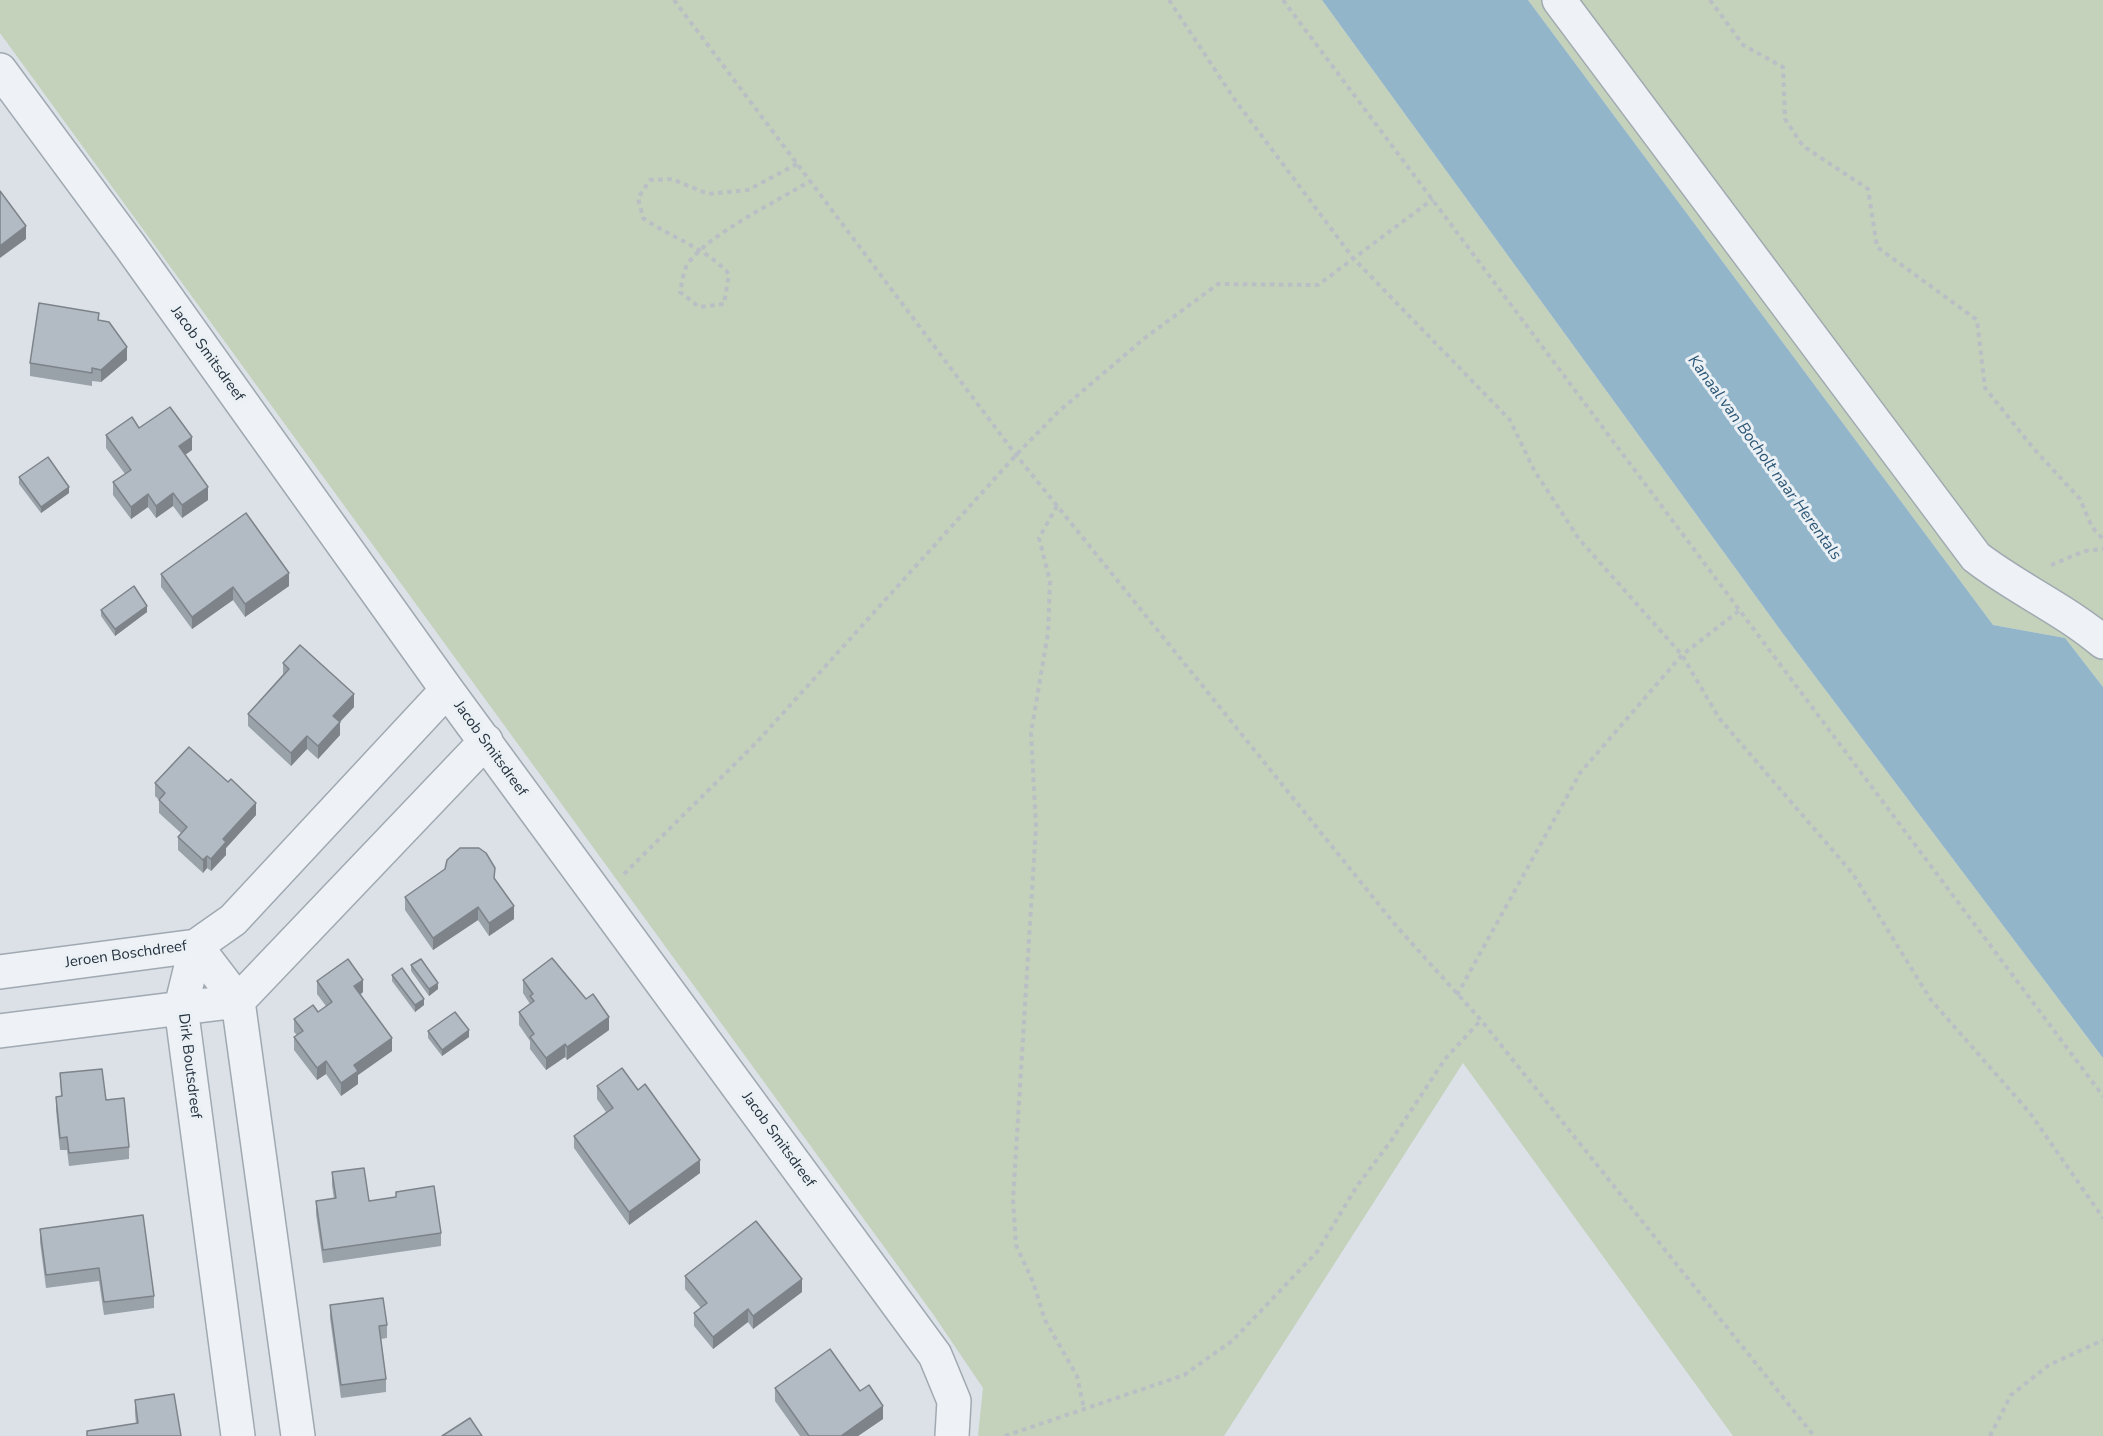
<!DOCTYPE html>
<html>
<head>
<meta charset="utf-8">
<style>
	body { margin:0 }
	canvas { display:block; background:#dbe1e7 }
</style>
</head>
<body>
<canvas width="2103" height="1436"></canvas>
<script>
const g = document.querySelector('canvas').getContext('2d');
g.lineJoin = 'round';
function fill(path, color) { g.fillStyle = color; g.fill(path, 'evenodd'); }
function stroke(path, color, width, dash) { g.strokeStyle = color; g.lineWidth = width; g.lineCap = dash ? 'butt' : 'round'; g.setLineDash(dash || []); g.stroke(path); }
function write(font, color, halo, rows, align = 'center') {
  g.font = font + ' "Nunito Sans",sans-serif'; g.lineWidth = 6; g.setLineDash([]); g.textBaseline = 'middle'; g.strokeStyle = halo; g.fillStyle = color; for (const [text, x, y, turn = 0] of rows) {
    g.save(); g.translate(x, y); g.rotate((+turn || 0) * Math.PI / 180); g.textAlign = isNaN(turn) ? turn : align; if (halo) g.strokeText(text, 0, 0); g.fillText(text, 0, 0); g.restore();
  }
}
fill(new Path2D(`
	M0 0H1322L1784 635 2103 1058V1436H1733L1463 1063 1224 1436H978L983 1388 933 1314 0 33Z
	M1528 0H1548L1936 513 2103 657V687L2065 638 1993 625Z
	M1571 0H2103V632L1999 566Z`), '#c4d1bb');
fill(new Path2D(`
	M1322 0H1528L1993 625 2065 638 2103 687V1058L1784 635Z`), '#92b5ca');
const minor = new Path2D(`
	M1559 0 1976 557C2016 588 2064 609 2103 642
	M0 70 130 246 447 690 935 1355 954 1401 952 1436
	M0 972 196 946 238 1001
	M238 1001 298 1436
	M238 1001 486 741
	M0 1031 238 1001
	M238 1436 181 1007 196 946 233 920 447 690`);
stroke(minor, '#a0a9b1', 36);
stroke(new Path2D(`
	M674 0 1016 455 1398 928 1481 1020 1814 1436
	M1169 0 1235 100 1353 258 1510 420 1534 470 1579 539 1682 655 1719 718 1853 874 1931 1000 2030 1113 2103 1218
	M1283 0 2103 1096
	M1710 0 1743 45 1783 67 1785 119 1803 146 1868 189 1877 247 1977 320 1985 388 2034 449 2080 499 2092 527 2103 539
	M797 164 748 190 708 194 672 179 650 180 638 198 643 218C671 238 705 247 729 274L724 304 699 307 680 292C682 284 683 272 687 265 706 235 778 201 810 181
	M1057 506 1039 538 1050 581 1048 633 1031 733 1036 826 1013 1200 1016 1245 1033 1282 1045 1320 1077 1376 1084 1409
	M2051 565 2085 551 2103 549
	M624 874 757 742 1016 455 1058 412 1146 337 1218 284 1318 285 1433 199
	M1457 995 1580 773 1682 655 1740 610
	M1005 1436 1184 1375 1232 1341 1317 1252 1357 1186 1391 1141 1445 1059 1481 1020
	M1990 1436 2011 1395 2049 1365 2103 1340`), '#b9bfc5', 4, [4.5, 4.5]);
stroke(minor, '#eef1f5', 33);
fill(new Path2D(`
	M99 320 127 360 101 382 92 381V386L30 376V363Z
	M139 428 192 450 185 455 208 500 182 518 173 506 156 518 148 507 131 519 113 495V482L125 474 106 448V435Z
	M19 477 69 493 41 513 19 484Z
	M161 574 289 586 245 617 233 600 192 629 161 587Z
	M101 610 147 612 115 636 101 616Z
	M283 663 354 707 340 722V735L318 759 307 749 291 766 248 726V714L283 674Z
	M155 783 256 815 226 848V855L211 871 207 868 203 873 178 850V837L181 833 159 813V800L155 796Z
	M495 879 514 919 489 936 478 920 433 950 405 910V897Z
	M411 965 438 989 429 996 411 971Z
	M392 975 424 1005 415 1012 392 981Z
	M523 980 609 1030 567 1060 565 1057 546 1070 530 1049V1041L519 1025V1012L530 1004 523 993Z
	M317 981 363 992 360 995 392 1051 358 1075V1084L341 1096 326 1074 317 1080 294 1050V1037L297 1035 294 1032V1019L318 1012 326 1006 317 994Z
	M428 1031 469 1037 442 1056 428 1038Z
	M60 1073 106 1100 129 1147V1159L69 1166 67 1150H60L56 1110V1097L61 1096Z
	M597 1086 700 1173 629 1225 574 1148V1136L606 1112 597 1099Z
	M332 1172 369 1201 441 1233V1246L323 1263 316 1214V1201L334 1199 332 1185Z
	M40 1229 154 1296V1308L104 1315 99 1281 46 1288 40 1242Z
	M685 1276 802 1292 753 1329 748 1322 713 1349 694 1326V1313L701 1308 685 1289Z
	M330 1305 387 1325V1338L381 1339 386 1379V1392L341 1398 330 1318Z
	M775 1388 860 1391 883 1419 858 1436H800L775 1401Z
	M135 1400 181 1436H87V1431L136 1424 135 1413Z`), '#99a1a9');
fill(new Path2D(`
	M26 226V239L0 258V246Z
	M127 347V360L101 382V370Z
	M192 437V450L179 459V446Z
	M69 487V493L41 513V507Z
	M208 487V500L182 518V505Z
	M173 493V506L156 518V506Z
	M148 494V507L131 519V507Z
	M289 573V586L245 617V604Z
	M233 587V600L192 629V617Z
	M147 606V612L115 636V629Z
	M354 694V707L333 729V716Z
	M340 722V735L318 759V746Z
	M307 736V749L291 766V753Z
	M256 803V815L226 848V855L211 871V859L223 839Z
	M207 856V868L203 873V860Z
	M514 906V919L489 936V923Z
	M478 907V920L433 950V938Z
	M363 980V992L354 999V986Z
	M438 983V989L429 996V989Z
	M424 999V1005L415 1012V1005Z
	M609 1017V1030L567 1060V1047Z
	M469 1030V1037L442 1056V1050Z
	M392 1038V1051L358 1075V1084L341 1096V1083L354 1065Z
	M565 1044V1057L546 1070V1058Z
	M326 1061V1074L317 1080V1068Z
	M700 1160V1173L629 1225V1212Z
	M802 1279V1292L753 1329V1316Z
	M748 1309V1322L713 1349V1337Z
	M883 1406V1419L858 1436H841Z`), '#7d8389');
const building = new Path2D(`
	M0 191 26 226 0 246Z
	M39 303 99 313 98 320 109 322 127 347 101 370 92 368V373L30 363Z
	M170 407 192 437 179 446 208 487 182 505 173 493 156 506 148 494 131 507 113 482 131 470 106 435 132 417 139 428Z
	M48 457 69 487 41 507 19 477Z
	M246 513 289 573 245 604 233 587 192 617 161 574Z
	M134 586 147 606 115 629 101 610Z
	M300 645 354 694 333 716 340 722 318 746 307 736 291 753 248 714 289 669 283 663Z
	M189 747 228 782 231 779 256 803 223 839 226 842 211 859 207 856 203 860 178 837 187 827 159 800 165 793 155 783Z
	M460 848H479L486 853 495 868 494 878 514 906 489 923 478 907 433 938 405 897 445 869 447 860Z
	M552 958 586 999 593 994 609 1017 567 1047 565 1044 546 1058 530 1037 534 1034 519 1012 534 1001 530 996 533 994 523 980Z
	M348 959 363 980 354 986 392 1038 354 1065 358 1071 341 1083 326 1061 317 1068 294 1037 303 1031 294 1019 313 1005 318 1012 332 1002 317 981Z
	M421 959 438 983 429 989 411 965Z
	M402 968 424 999 415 1005 392 975Z
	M455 1012 469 1030 442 1050 428 1031Z
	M622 1068 638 1090 645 1084 700 1160 629 1212 574 1136 613 1108 597 1086Z
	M102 1069 106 1100 124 1098 129 1147 69 1153 67 1137 60 1138 56 1097 62 1096 60 1073Z
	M364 1168 369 1201 396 1197V1192L434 1186 441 1233 323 1250 316 1201 336 1198 332 1172Z
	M143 1215 154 1296 104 1302 99 1268 46 1275 40 1229Z
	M756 1221 802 1279 753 1316 748 1309 713 1337 694 1313 707 1303 685 1276Z
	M383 1298 387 1325 379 1326 386 1379 341 1385 330 1305Z
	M830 1349 860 1391 869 1385 883 1406 841 1436H809L775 1388Z
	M174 1394 181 1436H87V1431L138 1423 135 1400Z
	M470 1418 482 1436H442Z`);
fill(building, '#b2bbc4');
stroke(building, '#7d8389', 1.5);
write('15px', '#24313e', '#eaf0f4', [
	["Jacob Smitsdreef",207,354,54],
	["Jacob Smitsdreef",490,749,54],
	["Jeroen Boschdreef",126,955,-8],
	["Dirk Boutsdreef",189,1066,83],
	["Jacob Smitsdreef",778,1140,54]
]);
write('italic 16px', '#2b5574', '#eaf0f4', [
	["Kanaal van Bocholt naar Herentals",1764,458,54]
]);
</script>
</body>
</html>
